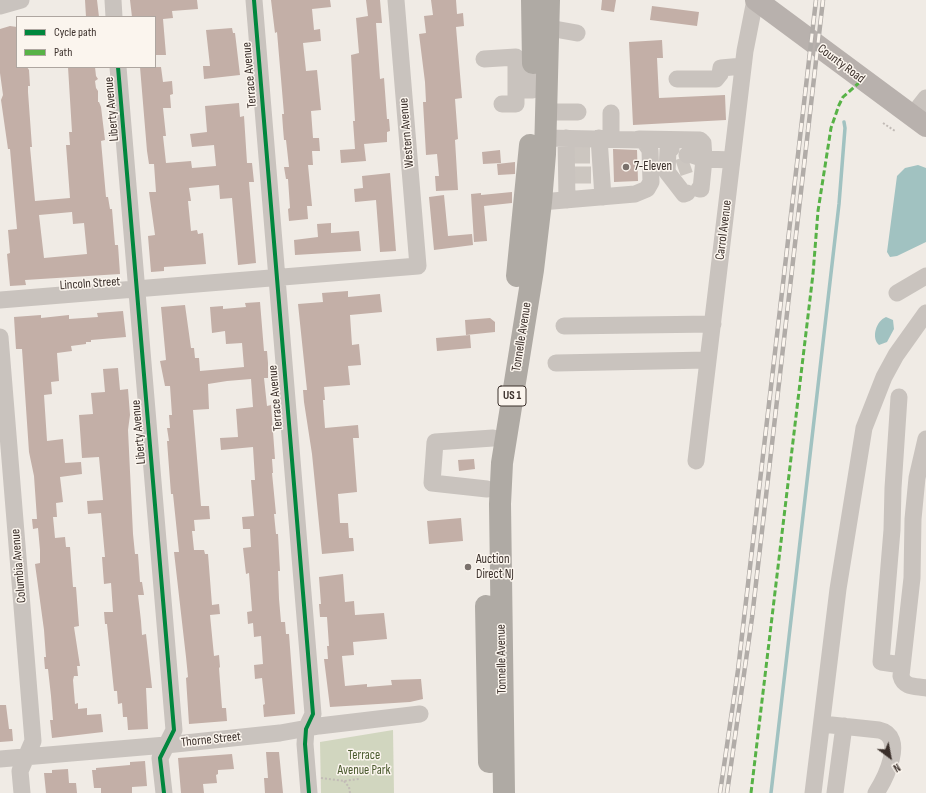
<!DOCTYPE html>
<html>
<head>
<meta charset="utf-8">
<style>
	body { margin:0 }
	#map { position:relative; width:926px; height:793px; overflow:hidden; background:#f0ebe5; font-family:"Sofia Sans Condensed",sans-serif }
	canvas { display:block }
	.legend { position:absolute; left:16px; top:16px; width:140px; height:52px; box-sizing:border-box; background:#fbf5ee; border:1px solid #aea6a0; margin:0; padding:5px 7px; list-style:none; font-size:12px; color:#3b302b }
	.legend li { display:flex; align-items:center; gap:8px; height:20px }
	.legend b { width:20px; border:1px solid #aea6a0 }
	.north { position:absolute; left:870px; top:737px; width:40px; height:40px; -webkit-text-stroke:3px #fbf5ee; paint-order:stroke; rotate:148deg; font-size:11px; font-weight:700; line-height:16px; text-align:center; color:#3b302b }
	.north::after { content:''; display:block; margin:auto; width:14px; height:18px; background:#3b302b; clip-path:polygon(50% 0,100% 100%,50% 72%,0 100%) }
</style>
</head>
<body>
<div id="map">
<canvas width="926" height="793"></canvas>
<ul class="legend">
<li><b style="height:5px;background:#00873e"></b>Cycle path</li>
<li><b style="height:5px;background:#57b246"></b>Path</li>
</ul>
<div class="north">N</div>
</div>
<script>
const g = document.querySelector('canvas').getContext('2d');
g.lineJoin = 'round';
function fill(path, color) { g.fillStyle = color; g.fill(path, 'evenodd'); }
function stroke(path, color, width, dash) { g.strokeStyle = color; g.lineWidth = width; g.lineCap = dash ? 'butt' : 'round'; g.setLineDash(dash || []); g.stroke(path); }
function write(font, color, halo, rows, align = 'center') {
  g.font = font + ' "Sofia Sans Condensed",sans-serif'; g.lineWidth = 3; g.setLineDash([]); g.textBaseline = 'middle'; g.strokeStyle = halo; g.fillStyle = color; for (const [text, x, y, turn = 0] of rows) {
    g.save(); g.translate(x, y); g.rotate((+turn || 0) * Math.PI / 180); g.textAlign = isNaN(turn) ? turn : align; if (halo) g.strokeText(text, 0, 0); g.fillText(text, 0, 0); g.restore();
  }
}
fill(new Path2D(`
	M393 730 394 793H321L320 742Z`), '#d1d6bf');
fill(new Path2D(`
	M918 165 926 168V242L897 256 890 257 887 252 897 176 905 168Z
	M886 317 893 320 894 329 887 342 879 345C871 338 876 321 886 317Z`), '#a1c2c1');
stroke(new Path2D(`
	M771 793 839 204 845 128 844 122`), '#a1c2c1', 3.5);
fill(new Path2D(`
	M85 0H97L99 17H86Z
	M130 0H197L198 9 172 11 173 18 163 19 166 55H155V17H132Z
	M271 0H330L331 7 312 9 314 30 320 29 321 41 303 43 306 71 317 70 321 110 311 111 313 138H319L320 151H312L313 165H308L312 206H307L308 219 289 221 288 209 290 208 288 179H286L284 167H289L286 140H284L283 128 282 114H284L277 32 275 33Z
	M366 0H380L382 23H376L380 79 384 78 387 119H389L390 131 387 132V142L364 144 366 161 341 163 340 150 355 149 353 121H355L351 55 359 53 356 18 368 16Z
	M431 0H456L457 14 463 13 464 26 456 27 462 98 455 99 458 139 455 140 458 190 436 191 435 176H439L437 154 426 155 423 102H426L425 82 419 34 426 33 424 16 433 15Z
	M602 0H616L614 12 601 10Z
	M652 6 699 12 697 26 650 20Z
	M10 26 17 27V67H27L29 70 30 86H28V92L32 147H30L35 201 70 198 66 145H70L69 132H72L68 67H95L96 76 98 79 95 81 96 88 98 91V102H99L101 107 105 140 101 141 106 197H108L110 209H112L115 245H118L120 274 25 280 26 285 10 286 7 254 10 253 8 230 17 229 10 149H8L1 100 3 95 0 73V29ZM72 212 73 224 84 223 87 254 44 258 39 215Z
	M232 28 233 33H235L240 75 204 79 203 66H210L206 30Z
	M662 40 663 58H657L659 98 725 95 726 120 633 125 629 42Z
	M140 67H161L163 82 172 81 173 94 170 95 171 108H163L166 136H163L166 163 191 161 192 168 216 166 214 145 192 147 190 134 207 132 205 106 239 103 240 117 244 116 247 163H252L254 182H249L256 263 238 265 232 198 220 199 219 185 189 188 191 201H188L191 231 197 230 198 234 203 233 206 264 164 267V271L151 272 148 236 155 235 149 192H156L154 164H149L147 151Z
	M613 149 637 150 638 181 614 182Z
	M500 150 501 163 483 164 482 152Z
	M515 162V174L498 175 497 164Z
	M390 173 396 251 380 252 376 200 355 202 354 189 363 188 362 176Z
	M512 192V203L484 206 487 241 474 242 471 194 481 193V195Z
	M444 195 448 236 472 234 473 245 434 250 429 197Z
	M331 223V233L359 231 361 251 295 255 294 240 318 237 317 224Z
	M348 291V297L380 294 382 312 350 315 352 345 359 344 361 365 348 366 350 385 324 387 325 400H323L325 428 358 425 359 438H353L357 492 338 494 340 523H348L349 538H353L354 551 322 554 312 454 304 402 303 390H307L298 304 323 302 322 293Z
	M260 302 264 351H267L268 363V378H264L267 406 271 405 275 459H272L273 473H272L276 514H274L276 534H278L280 571H278L279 599 281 622H285L286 634H289L295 714 264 717 263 705 265 704 262 678 255 679 254 665 263 664 261 636 254 637 253 623 248 624 247 612 252 611 249 573 246 574 243 548 251 547 250 529H243L242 517 254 516 251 480H255L253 447 221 450 220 438 238 437 236 409 253 407 251 379 227 381 208 384 209 409 193 410 201 506H209L210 519 194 520 195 531H192L194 550H204L205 554H208L212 605 219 604 220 614 210 615 214 656 219 655 220 667 219 668 222 708H226L227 721 189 724 186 678 188 677 186 657 174 552H179L173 494H171L167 441H169L167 428H170L169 415H172L170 386H165L160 361 166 360 161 307 185 305 191 348H194L195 358H199L200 371 244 367 242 343 226 344 225 331 212 333 210 307 223 306V309L246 307 245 303Z
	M123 311 126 337 91 340V342H86V344L71 346 72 351 57 353 59 381 51 382 52 394 44 395 47 441 63 439 65 463 81 462 82 474 60 477 63 502 56 503 57 517H53L54 527 55 538 65 537 66 547H70L73 587H76L79 626 74 627 80 666H77L78 676H74L73 680 75 704 78 703V709L87 708V715L101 714 103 732 52 738 50 720H53L51 696 48 669H45L44 657H46L44 630 35 564 40 563V550L38 528 33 529 32 519H37L34 476 29 452 22 349H16L14 317 41 315V318L69 315V319L98 317 97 313Z
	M490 318 495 322V332L466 335 465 320Z
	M470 335 471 348 437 351 436 338Z
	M118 368 120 390 128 389 130 415 128 430 133 534 135 554H138L140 582H142L144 595H138L141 621 142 635 146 634 152 688H146L148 729 128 730 127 717H123L122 703 118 704 117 691H114L107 624H105L104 612H113L111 583 104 584 102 557H105L101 513 88 514 87 501 103 500 99 457 82 458 79 415 93 414 91 393 105 392 103 369Z
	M474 459 475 469 459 471 458 460Z
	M461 518 463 541 429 544 427 521Z
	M343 574 345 602 354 601 355 615 384 613 387 639 353 642 354 655 342 656 345 686 367 684V687L392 685 391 680 421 679 423 699 410 702 330 707 324 659H328L327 646H329L327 617H320L319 604H321L319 577Z
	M0 705H6L9 729H12L13 741 0 742Z
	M266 752H279L283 793H265L264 778H268Z
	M232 754 234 769 218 770V774L216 775 217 783 203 784 204 793H181L178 758Z
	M145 761 147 786 132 787V793H101V788H94L92 770H96V768L130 765V762Z
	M68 769 69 783H76L77 793H46L44 773H52V770Z`), '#c3afa7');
stroke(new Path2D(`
	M573 155H590
	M678 168 690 164
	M574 175H591`), '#ccc6c0', 17, [17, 8]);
stroke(new Path2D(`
	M883 123 895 131
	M321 778 344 781 359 779
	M344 781 349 787 350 793`), '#c2bbb6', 2, [2, 2]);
stroke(new Path2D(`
	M113 0 114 17
	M254 0 313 714 306 729 305 744 309 793
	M0 6 21 0
	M549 28 577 33
	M484 59 516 57V104H502
	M118 67 174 730 160 758 164 793
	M516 76H534
	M677 79H716L720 74 721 68 743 66
	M516 90H533
	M546 112H578
	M611 113V139
	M912 116 926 98
	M566 138 567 200
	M599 138 603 197
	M639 139 700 140 703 143 704 159 689 154 687 155
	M671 149 668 150 667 172 684 194 687 193
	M699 189H701L704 159 732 160
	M541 202 635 194 647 189 651 182 650 150 643 140 545 138
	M897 293 926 276
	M0 300 418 266 396 0
	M564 326 713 324
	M0 337 33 741 20 771 22 793
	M556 363 708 360
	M899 397 893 488 892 530 881 662 902 665
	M926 439 917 478 913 519 912 578 901 676C904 688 916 686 926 688
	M696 461 745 51 755 0
	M487 489 432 483 435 442 493 438
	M822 724 879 730C907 736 885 779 876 793
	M0 759 166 745 280 733 319 726 420 714
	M813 793 838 589 864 428 884 377 896 355 926 313
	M835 793 844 726`), '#c9c3be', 17);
stroke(new Path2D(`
	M756 0 926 126`), '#b8b1ad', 22);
stroke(new Path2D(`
	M532 0 533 63
	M517 276 530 145
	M486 606 489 762
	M504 793 500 504 502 463 533 270 541 202 545 154 549 0`), '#afaaa4', 22);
const rail = new Path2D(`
	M720 793 738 670 816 0
	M727 793 752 618 823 0`);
stroke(rail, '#b1aca8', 4.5);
stroke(rail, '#fbf5ee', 3, [9]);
stroke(new Path2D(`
	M751 793 813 274 818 211 831 128 839 105 843 97 862 80`), '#57b246', 3, [6, 3]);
stroke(new Path2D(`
	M254 0 313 714 306 729 305 744 309 793
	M118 67 174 730 160 758 164 793`), '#00873e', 4);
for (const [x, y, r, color] of [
	[626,167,4,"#7a716c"],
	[468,567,4,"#7a716c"]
]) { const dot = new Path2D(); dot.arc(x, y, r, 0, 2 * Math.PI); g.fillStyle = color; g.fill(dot); stroke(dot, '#fbf5ee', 1.5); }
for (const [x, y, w] of [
	[512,396,28]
]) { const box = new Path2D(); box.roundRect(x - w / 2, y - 10, w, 20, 3); g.fillStyle = '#fbf5ee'; g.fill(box); stroke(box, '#3b302b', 1); }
write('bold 12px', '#3b302b', null, [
	["US 1",512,396]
]);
write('13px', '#3b302b', '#fbf5ee', [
	["County Road",841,64,37],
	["Terrace Avenue",250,75,-95],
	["Liberty Avenue",112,109,-95],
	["Western Avenue",407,133,-95],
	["Carrol Avenue",724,230,-83],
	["Lincoln Street",90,284,-4],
	["Tonnelle Avenue",522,337,-81],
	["Terrace Avenue",276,398,-95],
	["Liberty Avenue",139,432,-95],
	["Columbia Avenue",19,566,-95],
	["Tonnelle Avenue",502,659,-91],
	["Thorne Street",211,740,-6]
]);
write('13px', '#3b302b', '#fbf5ee', [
	["7-Eleven",634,167],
	["Auction",476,560],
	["Direct NJ",476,575]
], 'left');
write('13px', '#4a5a2e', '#fbf5ee', [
	["Terrace",364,756],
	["Avenue Park",364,771]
]);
</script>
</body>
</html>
